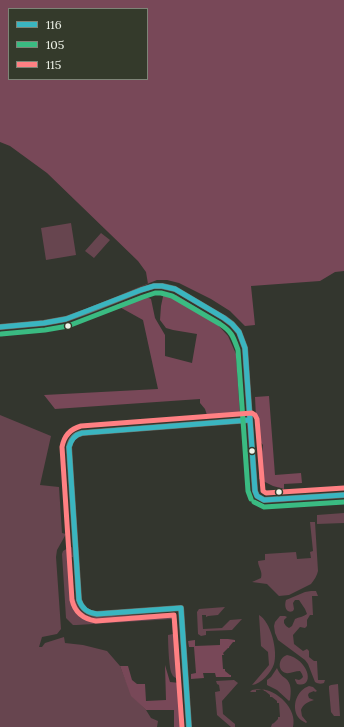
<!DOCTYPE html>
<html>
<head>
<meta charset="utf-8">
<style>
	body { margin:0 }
	#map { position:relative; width:344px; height:727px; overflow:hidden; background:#33362e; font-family:Lora,serif }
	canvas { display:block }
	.legend { position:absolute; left:8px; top:8px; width:140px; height:72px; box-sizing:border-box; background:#343a2b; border:1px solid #7e8477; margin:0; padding:5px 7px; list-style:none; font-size:12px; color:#eef2e8 }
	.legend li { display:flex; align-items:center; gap:8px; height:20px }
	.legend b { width:20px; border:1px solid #7e8477 }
</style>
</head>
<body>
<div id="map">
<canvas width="344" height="727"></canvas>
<ul class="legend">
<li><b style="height:5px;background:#3ab5c0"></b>116</li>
<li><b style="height:5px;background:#3abb82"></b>105</li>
<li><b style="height:5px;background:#ff8083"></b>115</li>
</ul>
</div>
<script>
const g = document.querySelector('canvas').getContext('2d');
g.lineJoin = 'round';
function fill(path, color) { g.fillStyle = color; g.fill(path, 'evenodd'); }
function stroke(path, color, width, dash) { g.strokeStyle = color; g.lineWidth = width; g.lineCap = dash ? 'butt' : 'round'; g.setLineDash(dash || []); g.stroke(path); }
fill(new Path2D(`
	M71 223 76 255 46 260 41 228Z
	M101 233 110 240 94 258 85 251Z
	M0 415 51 436 40 485 59 487 62 533 66 534 57 550 56 557 61 629 57 634 42 637 39 647H42L45 643 64 637 65 643 83 645 107 651 120 666 132 696 146 710 151 718 158 721 157 727H0Z
	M344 513V523L317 524V515Z
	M310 522H315L318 571C317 576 314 580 311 584L289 595 279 596 267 584 252 582 261 578C263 571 258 567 258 561L265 560V554L296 552 297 559 311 558 310 552 313 551Z
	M72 547 73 557 68 558 71 599H75C78 609 82 614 92 617L172 613 175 616 177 620 180 679C177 678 173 678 172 674 169 670 168 642 168 635L173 634 172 619 77 625H73L66 618 62 554 63 551 68 548Z
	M311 591H316L318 596H312L313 615H310L307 620V626L305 628 300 627 293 635 294 644 303 651 307 649 309 651V657L314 661H317L318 680H325L324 683C321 684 318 684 315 682L308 664 305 660 278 640 275 633 274 626 275 622 280 616H285L287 617 284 620V623L286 626 289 628 292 626 295 619C299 617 303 617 307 614L305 609 299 600H295L293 603 294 609 293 611C286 614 284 606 286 600L305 592Z
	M225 607 218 615 208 616 206 617V615H202L203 629 222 628 230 620 242 619 232 630 206 631V635L201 636 198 634 197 612 199 609Z
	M259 615C271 622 278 651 274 664 271 673 261 684 252 685L269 665 268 652 261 646Z
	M287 655C310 660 315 689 297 684L295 680V679L299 680 301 679 303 677 302 674 300 671C295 671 290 674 286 673 277 671 278 658 287 655Z
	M277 668C279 673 281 675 285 678 292 683 291 692 290 700L289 701 277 690 267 685V680L271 677Z
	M234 680 238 683 222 701 223 714 235 724V727H231L217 715 215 692 220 691 219 685 217 684 216 681Z
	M338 684 340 716H334L331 712 329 689V686L331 685Z
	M309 686 313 687 317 691 315 692 314 691 309 693 308 695 309 698 314 700C308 702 303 704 301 710L302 716 307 722 306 723C303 721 300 720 298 717 291 706 297 690 309 686Z
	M258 689C276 688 298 709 293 727H271L272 724 274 723 278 719V717H280L279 703H277V701L272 697H270V695L265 691H264L263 689 256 690V692H250L252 690Z`), '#67454f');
fill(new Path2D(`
	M0 0H344V271L335 272 320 281 251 286 255 325 245 326 230 311 211 299 179 283 167 280H157L117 296 148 284 146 272 138 261 47 173 10 146 0 142ZM9 9H147V79H9Z
	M164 292 176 295 199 309 216 323 228 336 236 354 240 416 208 418 205 409 200 403V399L55 409 44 395 158 389 143 320 116 305 142 295 151 299 155 318 165 335V356L192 363 197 334 173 330 166 328 160 320 161 306Z
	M269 396 275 475 301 473 302 483 284 484V489L273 486 259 479V472L263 445 257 438 255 397Z
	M220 639H228L235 640V642H233L229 647V648H228L223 653 224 655H222L223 669H225V671L230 675H231V677H216L215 673H203L204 678 191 679V674L196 673 194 647H189L188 641 195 640V646L220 645Z
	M165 665 170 682 180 683 183 727H174V710H146L131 696 120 666H128L132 680 137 684H145L146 701 166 700Z`), '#784858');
stroke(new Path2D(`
	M0 327 44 323 66 319 88 311 141 290 154 286H162L175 289 224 318 232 324 239 332 245 348 246 363 255 491 257 496 264 500 344 495
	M189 727 181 608 97 614C87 613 82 609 79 600L69 447C71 439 74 435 82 433L250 420`), '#6e726a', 6);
stroke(new Path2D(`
	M0 327 44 323 66 319 141 290 154 286H162L175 289 224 318 232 324 239 332 245 348 255 491 257 496 264 500 344 495
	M189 727 181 608 97 614C88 613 82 609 79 600L69 447C71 440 74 435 82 433L250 420`), '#3ab5c0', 5);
stroke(new Path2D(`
	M1 334 45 330 68 326 143 297 155 293H161L172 296 220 324C232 332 233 336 238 350L248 491 251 499
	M254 502 264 507 344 502`), '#3abb82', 5);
stroke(new Path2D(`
	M182 727 174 615 96 621C83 619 75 613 72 600L62 447C64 436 70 429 81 426L252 413 255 415 257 419 263 491 266 493 344 488`), '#ff8083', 5);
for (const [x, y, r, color] of [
	[68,326,3.5,"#eef2e8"],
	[252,451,3.5,"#eef2e8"],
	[279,492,3.5,"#eef2e8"]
]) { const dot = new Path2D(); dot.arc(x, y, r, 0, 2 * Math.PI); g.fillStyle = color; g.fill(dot); stroke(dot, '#343a2b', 1.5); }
</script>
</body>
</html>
